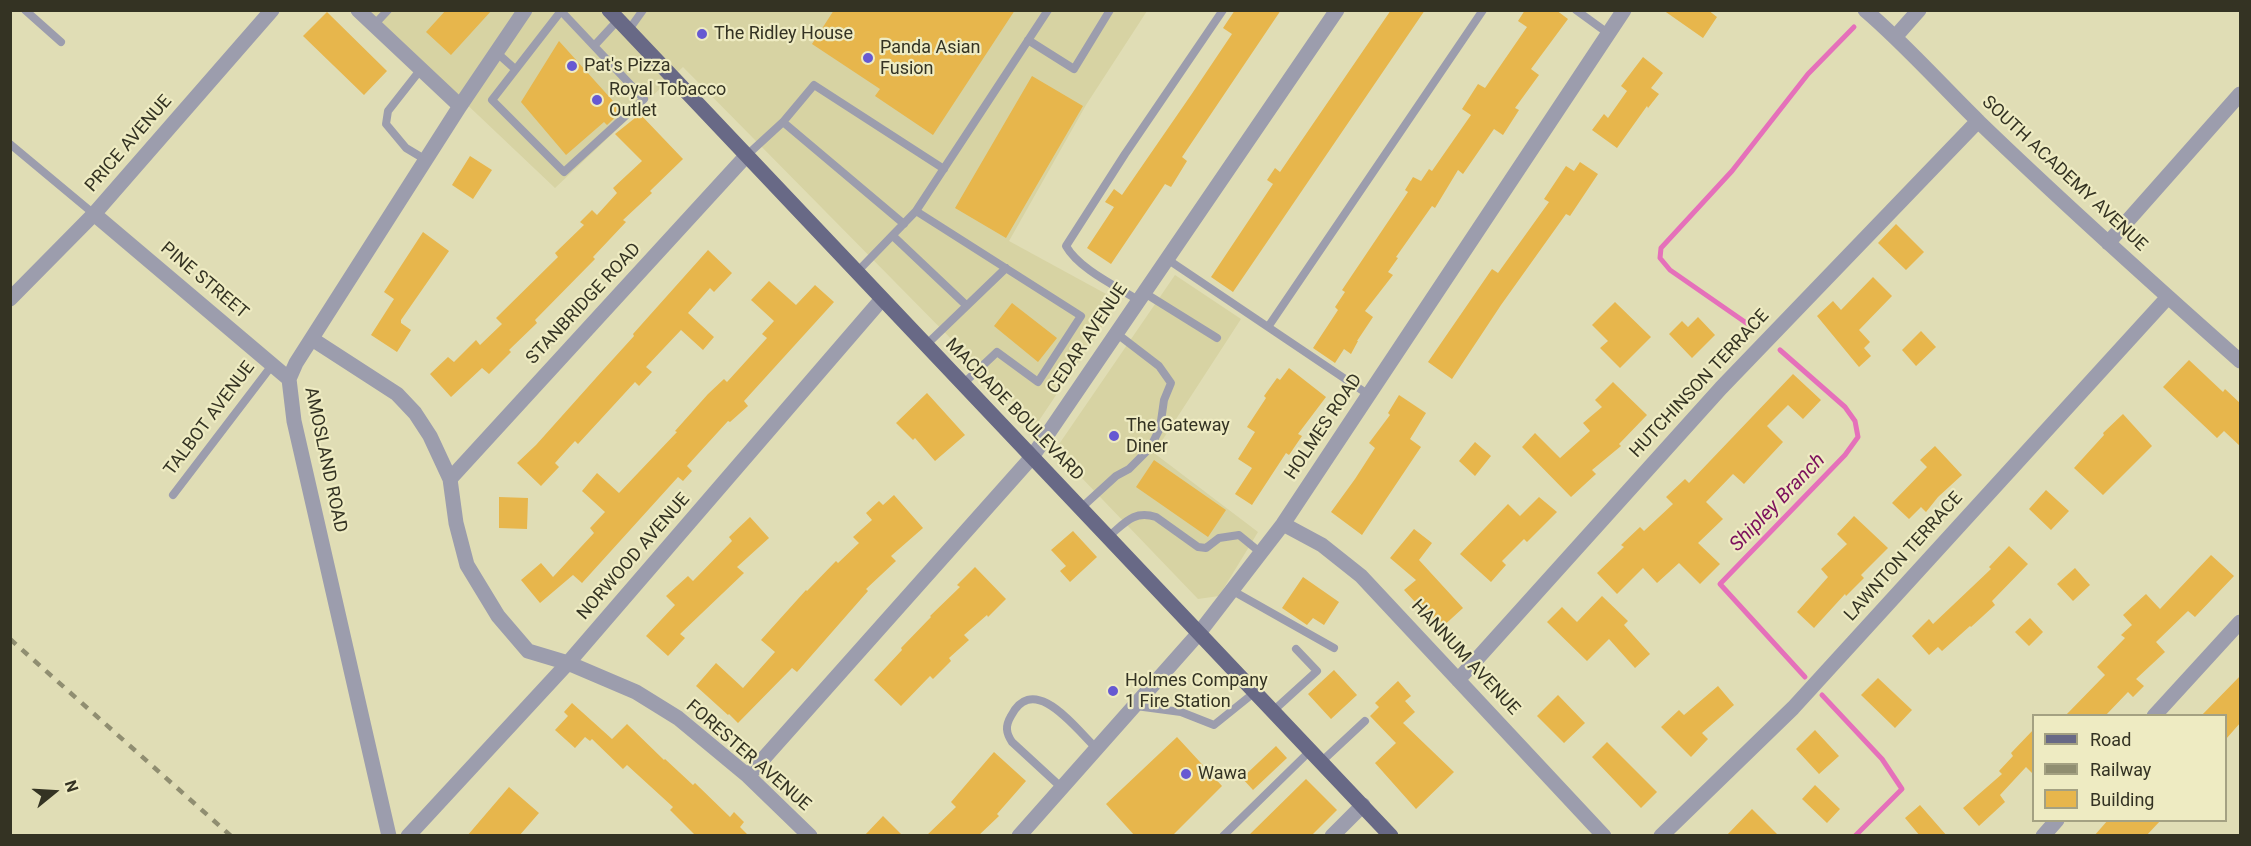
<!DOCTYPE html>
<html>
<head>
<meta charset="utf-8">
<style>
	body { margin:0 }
	#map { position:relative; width:2251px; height:846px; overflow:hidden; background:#e0ddb5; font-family:Roboto,sans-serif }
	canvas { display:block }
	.frame { position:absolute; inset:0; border:12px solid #343323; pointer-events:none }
	.legend { position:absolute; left:2032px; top:714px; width:195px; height:108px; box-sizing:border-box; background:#eeebc2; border:2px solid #a4a182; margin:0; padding:8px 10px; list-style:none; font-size:18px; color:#343323 }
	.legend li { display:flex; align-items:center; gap:12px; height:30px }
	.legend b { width:30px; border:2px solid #a4a182 }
	.north { position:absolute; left:24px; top:762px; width:60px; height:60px; -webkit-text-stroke:4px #eeebc2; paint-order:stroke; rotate:72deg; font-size:16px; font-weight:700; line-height:24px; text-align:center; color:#343323 }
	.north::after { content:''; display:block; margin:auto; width:21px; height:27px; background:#343323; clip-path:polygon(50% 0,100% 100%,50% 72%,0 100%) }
</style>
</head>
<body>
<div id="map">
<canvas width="2251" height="846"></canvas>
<div class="frame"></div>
<ul class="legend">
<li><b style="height:8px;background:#686986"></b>Road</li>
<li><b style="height:8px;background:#908e71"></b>Railway</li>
<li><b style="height:16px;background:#e7b64c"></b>Building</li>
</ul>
<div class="north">N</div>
</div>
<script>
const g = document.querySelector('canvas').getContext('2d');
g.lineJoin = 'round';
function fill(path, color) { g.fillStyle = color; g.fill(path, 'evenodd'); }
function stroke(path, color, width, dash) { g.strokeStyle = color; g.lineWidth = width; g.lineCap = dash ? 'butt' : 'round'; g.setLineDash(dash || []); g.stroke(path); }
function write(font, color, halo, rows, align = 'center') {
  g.font = font + ' Roboto,sans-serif'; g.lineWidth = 4.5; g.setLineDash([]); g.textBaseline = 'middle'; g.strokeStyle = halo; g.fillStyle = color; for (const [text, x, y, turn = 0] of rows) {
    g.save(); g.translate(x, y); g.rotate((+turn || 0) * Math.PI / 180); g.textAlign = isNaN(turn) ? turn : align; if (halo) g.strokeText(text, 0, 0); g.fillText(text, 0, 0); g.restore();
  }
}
fill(new Path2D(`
	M363 11H1147L1086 105 1009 241 1119 301 1036 425 683 67 555 188 459 97Z
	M1175 275 1241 319 1154 453 1258 532 1219 596 1198 599 1055 450Z`), '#d7d3a3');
stroke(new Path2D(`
	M1755 329 1670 270 1660 258 1661 248 1732 171 1808 74 1854 27
	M1780 350 1845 407 1855 421 1858 437 1845 455 1720 584 1805 677
	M1822 695 1882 759 1902 789 1855 836`), '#e570ba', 5);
fill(new Path2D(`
	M446 10H492L451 55 426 32Z
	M834 10H1015L933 135 875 96 880 89 812 44Z
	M1235 10H1281L1182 157 1187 161 1171 187 1165 184 1111 264 1087 248 1114 207 1105 202 1114 189 1122 195 1191 95 1232 34 1223 28Z
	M1391 10H1425L1233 292 1211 277 1273 184 1267 180 1275 168 1280 172Z
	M1525 10H1556L1568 19 1531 69 1539 75 1515 108 1519 110 1503 135 1494 129 1463 174 1458 170 1435 208 1432 206 1396 257 1398 258 1388 272 1393 275 1365 311 1373 317 1357 341H1358L1351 354 1344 349 1335 363 1313 348 1338 310 1335 307 1345 292 1342 290 1408 192 1405 190 1413 177 1421 181 1429 169 1432 171 1471 115 1462 109 1478 84 1485 88 1527 27 1518 21Z
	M1663 10H1708L1717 17 1703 38Z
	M327 12 387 71 364 95 303 36Z
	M559 41 622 111 607 125 604 122 566 155 521 102Z
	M1643 57 1663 73 1651 88 1659 94 1648 108 1647 106 1617 148 1592 130 1604 114 1608 118 1627 91 1621 86Z
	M1032 76 1083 106 1006 238 955 208Z
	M640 114 683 159 650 191 652 193 623 220 626 222 593 257 595 259 535 320 537 323 509 350 511 352 489 374 482 368 451 397 430 374 448 357 454 362 476 340 480 345 502 324 496 318 558 257 555 253 584 225 580 222 592 210 597 215 617 193 613 188 642 161 615 134Z
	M470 156 492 170 473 199 452 185Z
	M1580 162 1598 174 1570 216 1566 214 1501 305 1452 379 1428 362 1492 269 1498 273 1549 202 1544 199 1566 166 1574 171Z
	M1896 224 1924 252 1906 270 1878 243Z
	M423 232 449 251 401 320V323L411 330 397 352 371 335 394 299 384 292Z
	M708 250 732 273 714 292 710 288 688 313 714 337 703 350 681 330 646 367 652 372 639 386 635 382 578 444 575 441 555 463 559 467 541 486 517 463 536 445 604 369 634 336 633 334Z
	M1873 277 1892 296 1859 330 1870 342 1864 348 1871 356 1859 367 1817 316 1833 301 1841 310Z
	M769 281 796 305 815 285 834 302 744 401 748 406 730 422 728 421 687 466 692 471 683 481 678 477 582 583 573 575 540 603 521 580 541 563 553 577 594 533 590 528 605 512 582 491 597 473 619 493 677 432 675 431 708 394 724 379 727 382 767 338 762 334 774 321 751 300Z
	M1615 302 1651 337 1620 368 1600 348 1608 341 1592 325Z
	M1012 303 1057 338 1038 362 994 326Z
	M1698 317 1715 335 1692 358 1669 334 1682 321 1688 327Z
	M1921 331 1936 347 1916 366 1902 350Z
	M2189 360 2223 392 2225 389 2241 404V447L2224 431 2217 438 2163 387Z
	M1289 368 1326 397 1298 434 1302 436 1289 455 1286 453 1252 505 1235 494 1252 468 1238 459 1255 432 1247 427 1266 398 1264 396 1277 378 1280 380Z
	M1793 374 1821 400 1803 419 1788 405 1767 426 1783 442 1744 484 1733 474 1706 502 1723 519 1698 543 1720 564 1700 584 1679 563 1657 583 1643 568 1617 594 1597 573 1624 547 1621 545 1640 527 1644 531 1673 504 1666 497 1685 479 1689 483Z
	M1613 382 1647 415 1619 444 1621 446 1592 470 1596 474 1571 497 1522 447 1535 433 1560 458 1590 431 1583 423 1602 407 1595 400Z
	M927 393 965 435 935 461 915 438 913 440 896 423Z
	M1399 395 1426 413 1410 439 1421 447 1362 535 1331 512 1355 479 1375 448 1369 443 1390 415 1388 413Z
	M2123 414 2152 446 2103 495 2074 468 2104 435 2103 433Z
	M1475 442 1491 456 1475 476 1459 461Z
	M1935 446 1962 475 1938 497 1926 512 1921 507 1909 519 1892 503 1927 467 1920 460Z
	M1154 460 1226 510 1208 537 1136 487Z
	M2046 490 2069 511 2051 530 2029 509Z
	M894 495 923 528 891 556 896 561 866 589 868 591 797 672 792 668 738 723 729 714 728 715 696 686 716 663 743 688 775 652 761 640 806 590 807 591 836 561 838 563 859 543 853 537 872 520 866 513 879 501 883 505Z
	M499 497 528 498 527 529 499 528Z
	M1539 497 1557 512 1527 542 1524 539 1502 561 1506 565 1491 582 1460 554 1508 504 1520 516Z
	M1854 516 1888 548 1861 575 1864 578 1846 596 1845 594 1814 628 1797 612 1828 577 1821 569 1847 544 1837 534Z
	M750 517 769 538 737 567 744 573 680 634 685 638 668 656 646 636 675 605 666 596 688 576 693 581 732 541 729 537Z
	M1414 529 1432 543 1419 560 1463 608 1440 629 1404 590 1416 580 1390 558Z
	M1073 531 1097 557 1070 582 1060 571 1066 566 1051 550Z
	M2009 546 2028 564 1992 601 1995 605 1971 627 1970 626 1942 651 1938 647 1929 655 1912 636 1929 619 1933 624 1991 569 1989 567Z
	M2211 555 2234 576 2195 617 2188 611 2156 642 2165 652 2136 679 2144 686 2133 697 2128 692 2105 716H2065L2105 675 2097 667 2125 638 2121 635 2132 625 2123 615 2146 594 2160 609Z
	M975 567 1006 599 988 617 987 615 964 635 969 640 949 658 951 661 933 679 930 676 901 706 874 680 902 650 901 648 931 617 930 616 960 587 957 585Z
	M2075 568 2090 585 2073 601 2057 584Z
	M1303 577 1339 602 1324 625 1313 618 1307 625 1282 608Z
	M1602 596 1628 621 1624 625 1650 654 1635 668 1609 639 1587 661 1547 622 1562 607 1577 622Z
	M2030 618 2043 632 2029 646 2015 632Z
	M1334 670 1357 695 1331 719 1308 694Z
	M2241 675V722L2226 739V716H2201Z
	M1878 678 1912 710 1895 728 1861 695Z
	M1398 681 1411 696 1405 701 1415 712 1403 723 1454 772 1416 809 1375 763 1396 743 1370 716 1379 707 1375 703Z
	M1718 686 1734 705 1702 733 1708 739 1691 757 1661 727 1679 710 1684 715Z
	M1558 695 1585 723 1564 743 1537 716Z
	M572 703 612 739 627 724 664 760 665 759 693 785 695 783 730 817 734 812 744 822 740 827 749 836H696L670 810 673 807 627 765 623 769 592 739 590 741 585 737 575 748 555 730 568 716 564 712Z
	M2034 729V775L2026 767 2000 795 2005 802 1979 826 1963 808 2002 774 1999 771 2013 756 2011 753Z
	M1815 730 1839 756 1819 774 1796 749Z
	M1177 737 1222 786 1172 836H1135L1106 804Z
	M1607 742 1657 792 1641 808 1592 757Z
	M1276 746 1287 758 1253 790 1242 778Z
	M994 752 1026 781 997 814 999 816 978 836H926L956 807 951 802Z
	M1306 779 1337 810 1311 836H1248Z
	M1815 785 1840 809 1827 823 1802 799Z
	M509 787 539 813 519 836H467Z
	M1920 805 1947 836H1920L1905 818Z
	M1752 809 1779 836H1726Z
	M883 816 903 836H864Z
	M2108 820H2161L2146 836H2094Z`), '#e7b64c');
stroke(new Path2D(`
	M25 10 61 42
	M1576 10 1609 34
	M561 11 644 99 564 172 492 100Z
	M374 25 388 10
	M628 31 643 10
	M1028 40 1074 69 1110 10
	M594 46 618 20
	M496 52 515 69
	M421 69 388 111 386 124 406 148 426 160
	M783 122 904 224
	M10 144 94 214
	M746 156 783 122 814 85 944 169
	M916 211 1081 316 1038 382 997 352 963 384
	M893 236 966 305
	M1167 259 1369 395
	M857 272 916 211 1048 10
	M1143 292 1217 338
	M1138 300C1116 286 1079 269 1066 246L1125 154 1223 10
	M1268 327 1483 10
	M926 345 1006 268
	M173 495 273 364
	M1081 508 1116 476 1129 469 1150 448 1160 428 1164 400 1171 383 1159 366 1116 333
	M1108 537C1125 523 1133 510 1156 517L1198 547 1206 548 1219 538 1239 535 1261 553
	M1233 591 1334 648
	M1136 706 1181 712 1214 725 1255 692
	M1273 711 1317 671 1296 649
	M1321 762 1365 721
	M1062 788 1012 742C1006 733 1005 726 1011 716 1034 671 1076 729 1097 749
	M1223 836 1311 750`), '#9c9dad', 8);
stroke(new Path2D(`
	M358 10 460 106
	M1865 10C1906 45 1941 85 1979 122 2064 204 2152 283 2240 361
	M1896 36 1919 10
	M94 214 289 379
	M2108 243 2240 94
	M10 299 94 214 272 10
	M312 339 397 394 415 413 430 436 450 479 456 523 467 565 498 616 528 651 568 663 636 692 678 718 748 776 810 836
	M450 479 746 156
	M1283 524 1322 545 1361 576 1604 836
	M1199 633 1283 524 1624 10
	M1458 680 1721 388 1978 121
	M2154 716 2240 622
	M748 776 1032 457 1337 10
	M389 836 294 421 289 379 296 363 460 106 525 10
	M408 836 568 663 882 299
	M1332 836 1363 805
	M1661 836 1793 708 2168 297
	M2043 836 2057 820`), '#9c9dad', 15);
stroke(new Path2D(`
	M1019 836 1199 633`), '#9c9dad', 15);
stroke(new Path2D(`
	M609 10 1391 836`), '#686986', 15);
stroke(new Path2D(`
	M10 639 231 836`), '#908e71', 4.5, [8, 8]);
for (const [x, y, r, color] of [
	[702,34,6,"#6659d2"],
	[868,58,6,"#6659d2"],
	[572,66,6,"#6659d2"],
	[597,100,6,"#6659d2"],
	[1114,436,6,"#6659d2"],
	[1113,691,6,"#6659d2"],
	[1186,774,6,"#6659d2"]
]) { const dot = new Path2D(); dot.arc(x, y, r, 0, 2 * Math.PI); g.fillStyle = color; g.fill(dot); stroke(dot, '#eeebc2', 2); }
write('18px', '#343323', '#eeebc2', [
	["The Ridley House",714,34],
	["Panda Asian",880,48],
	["Fusion",880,69],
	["Pat's Pizza",584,66],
	["Royal Tobacco",609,90],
	["Outlet",609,111],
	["The Gateway",1126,426],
	["Diner",1126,447],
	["Holmes Company",1125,681],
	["1 Fire Station",1125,702],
	["Wawa",1198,774]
], 'left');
write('18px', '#343323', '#eeebc2', [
	["PRICE AVENUE",129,144,-49],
	["SOUTH ACADEMY AVENUE",2064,174,43],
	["PINE STREET",204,281,40],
	["STANBRIDGE ROAD",584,304,-47],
	["CEDAR AVENUE",1088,339,-56],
	["HUTCHINSON TERRACE",1700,384,-47],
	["MACDADE BOULEVARD",1014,410,46],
	["TALBOT AVENUE",210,419,-53],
	["HOLMES ROAD",1324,427,-56],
	["AMOSLAND ROAD",325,460,78],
	["NORWOOD AVENUE",634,557,-49],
	["LAWNTON TERRACE",1904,557,-48],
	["HANNUM AVENUE",1465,658,47],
	["FORESTER AVENUE",748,756,41]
]);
write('italic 20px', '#7c105c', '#eeebc2', [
	["Shipley Branch",1778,503,-46]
]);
</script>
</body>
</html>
